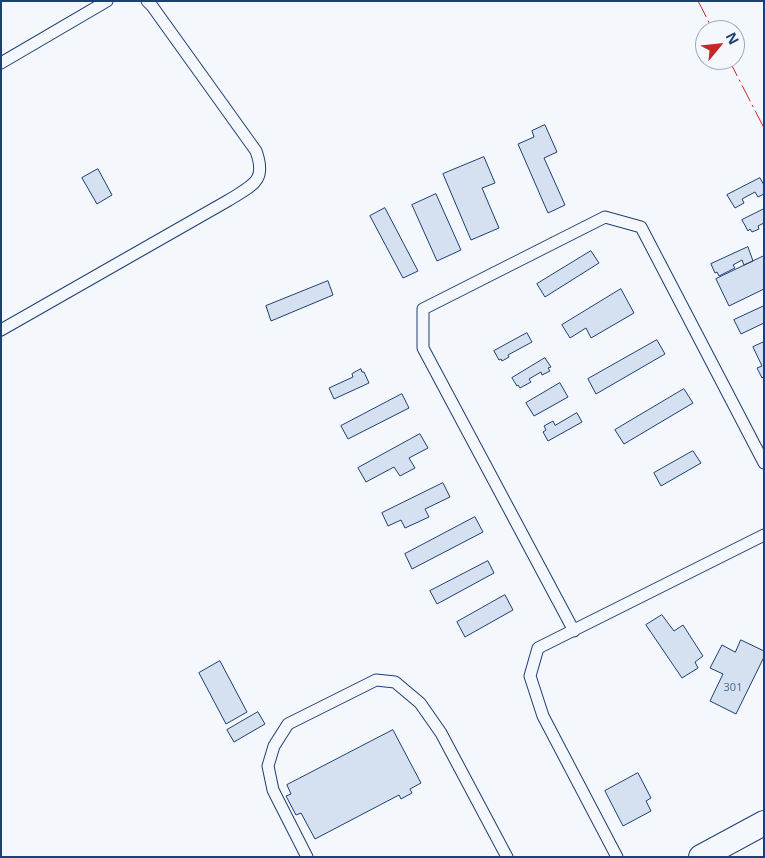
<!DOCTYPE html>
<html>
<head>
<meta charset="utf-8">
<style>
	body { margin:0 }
	#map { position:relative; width:765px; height:858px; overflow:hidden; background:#f4f7fb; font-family:"Open Sans",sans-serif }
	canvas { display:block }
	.frame { position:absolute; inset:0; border:2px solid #1d3f73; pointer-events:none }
	.north { position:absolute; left:695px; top:20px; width:50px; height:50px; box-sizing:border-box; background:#f4f7fb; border:1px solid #9eadc5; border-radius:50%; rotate:62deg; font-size:14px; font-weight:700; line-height:20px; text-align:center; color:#1d3f73 }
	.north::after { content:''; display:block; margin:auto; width:18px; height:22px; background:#c62828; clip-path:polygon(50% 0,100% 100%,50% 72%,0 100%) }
</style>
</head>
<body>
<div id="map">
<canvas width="765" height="858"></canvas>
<div class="frame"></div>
<div class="north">N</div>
</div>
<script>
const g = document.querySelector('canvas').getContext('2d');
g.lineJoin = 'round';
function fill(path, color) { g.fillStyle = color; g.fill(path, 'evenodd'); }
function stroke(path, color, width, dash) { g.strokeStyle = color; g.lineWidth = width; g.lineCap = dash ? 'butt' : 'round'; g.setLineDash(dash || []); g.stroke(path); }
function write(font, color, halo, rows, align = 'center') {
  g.font = font + ' "Open Sans",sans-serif'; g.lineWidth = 4; g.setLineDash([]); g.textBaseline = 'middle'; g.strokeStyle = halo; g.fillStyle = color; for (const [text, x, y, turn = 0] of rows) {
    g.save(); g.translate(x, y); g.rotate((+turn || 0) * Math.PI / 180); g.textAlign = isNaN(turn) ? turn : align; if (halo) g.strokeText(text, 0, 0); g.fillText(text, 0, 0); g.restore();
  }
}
const building = new Path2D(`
	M545 125 557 152 544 158 565 205 548 213 518 144 534 137 532 131Z
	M484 157 495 183 482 188 499 228 471 240 443 174Z
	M98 169 112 195 97 204 82 178Z
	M760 178 764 185V194L758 197 755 192 742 199 744 203 735 208 727 195Z
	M436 194 461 250 437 261 412 205Z
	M385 208 418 271 403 278 370 216Z
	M764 209V223L758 226 759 229 752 232 750 229 748 231 742 220Z
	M748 247 753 261 744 265 742 260 733 265 735 268 719 276 717 272 715 273 711 264Z
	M591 251 599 263 545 297 537 284Z
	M764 256V289L729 306 716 279Z
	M328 281 333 295 271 321 266 306Z
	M621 289 634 313 591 338 586 328 570 338 562 325Z
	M764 306V323L741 334 734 320Z
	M527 333 532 342 508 355 509 357 502 361 501 359 499 360 494 351Z
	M657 340 665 354 596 394 588 379Z
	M764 342V376L762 378 757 368 762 366 753 347Z
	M545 358 551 367 548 368 550 371 542 375 541 372 529 379 531 382 520 388 518 385 517 386 512 378Z
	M361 369 362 372H364L369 383 334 399 329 388 353 377 352 374Z
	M560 383 568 397 534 416 526 403Z
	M684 389 693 403 624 444 615 430Z
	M402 394 409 408 348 439 341 426Z
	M577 413 582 422 548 441 543 432 546 430 544 426 553 421 555 425Z
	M420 434 428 448 409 458 415 468 400 476 394 467 366 482 358 468Z
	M693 451 701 463 661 486 654 473Z
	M443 483 450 497 425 509 429 517 405 528 401 520 388 526 382 513Z
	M475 517 483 532 412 569 405 554Z
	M488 561 494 573 437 604 430 591Z
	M505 595 513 610 465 637 457 622Z
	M662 615 674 631 683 625 703 656 695 662 698 668 682 678 646 625Z
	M741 640 764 651V657L736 714 710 701 723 674 710 668 722 645 735 652Z
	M220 661 247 712 226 724 199 673Z
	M258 712 265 724 234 742 227 730Z
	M393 730 421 783 410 789 412 793 401 799 399 795 315 839 301 813 296 815 286 796 291 794 287 785Z
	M638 773 651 798 646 801 651 811 623 826 605 791Z`);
fill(building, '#d5e0f0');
stroke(building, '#1d3f73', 1);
const service = new Path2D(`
	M1 63 107 1
	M1 330 229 200C253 185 267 181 256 151L152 6 147 1
	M574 631 423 348V309L605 217 641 227 764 463
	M307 857 273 790 268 766 274 746 288 724 376 680 395 682 420 703 441 733 507 857
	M617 857 543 716 530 676 538 648 764 535`);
const minor = new Path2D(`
	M701 857 764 823`);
stroke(service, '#1d3f73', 13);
stroke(minor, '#1d3f73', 26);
stroke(service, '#f4f7fb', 11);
stroke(minor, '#f4f7fb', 24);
stroke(new Path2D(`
	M698 1 713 30
	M729 60 764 128`), '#c62828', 1, [18, 4, 2.5, 4]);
write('11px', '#4b6792', null, [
	["301",733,688]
]);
</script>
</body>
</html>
